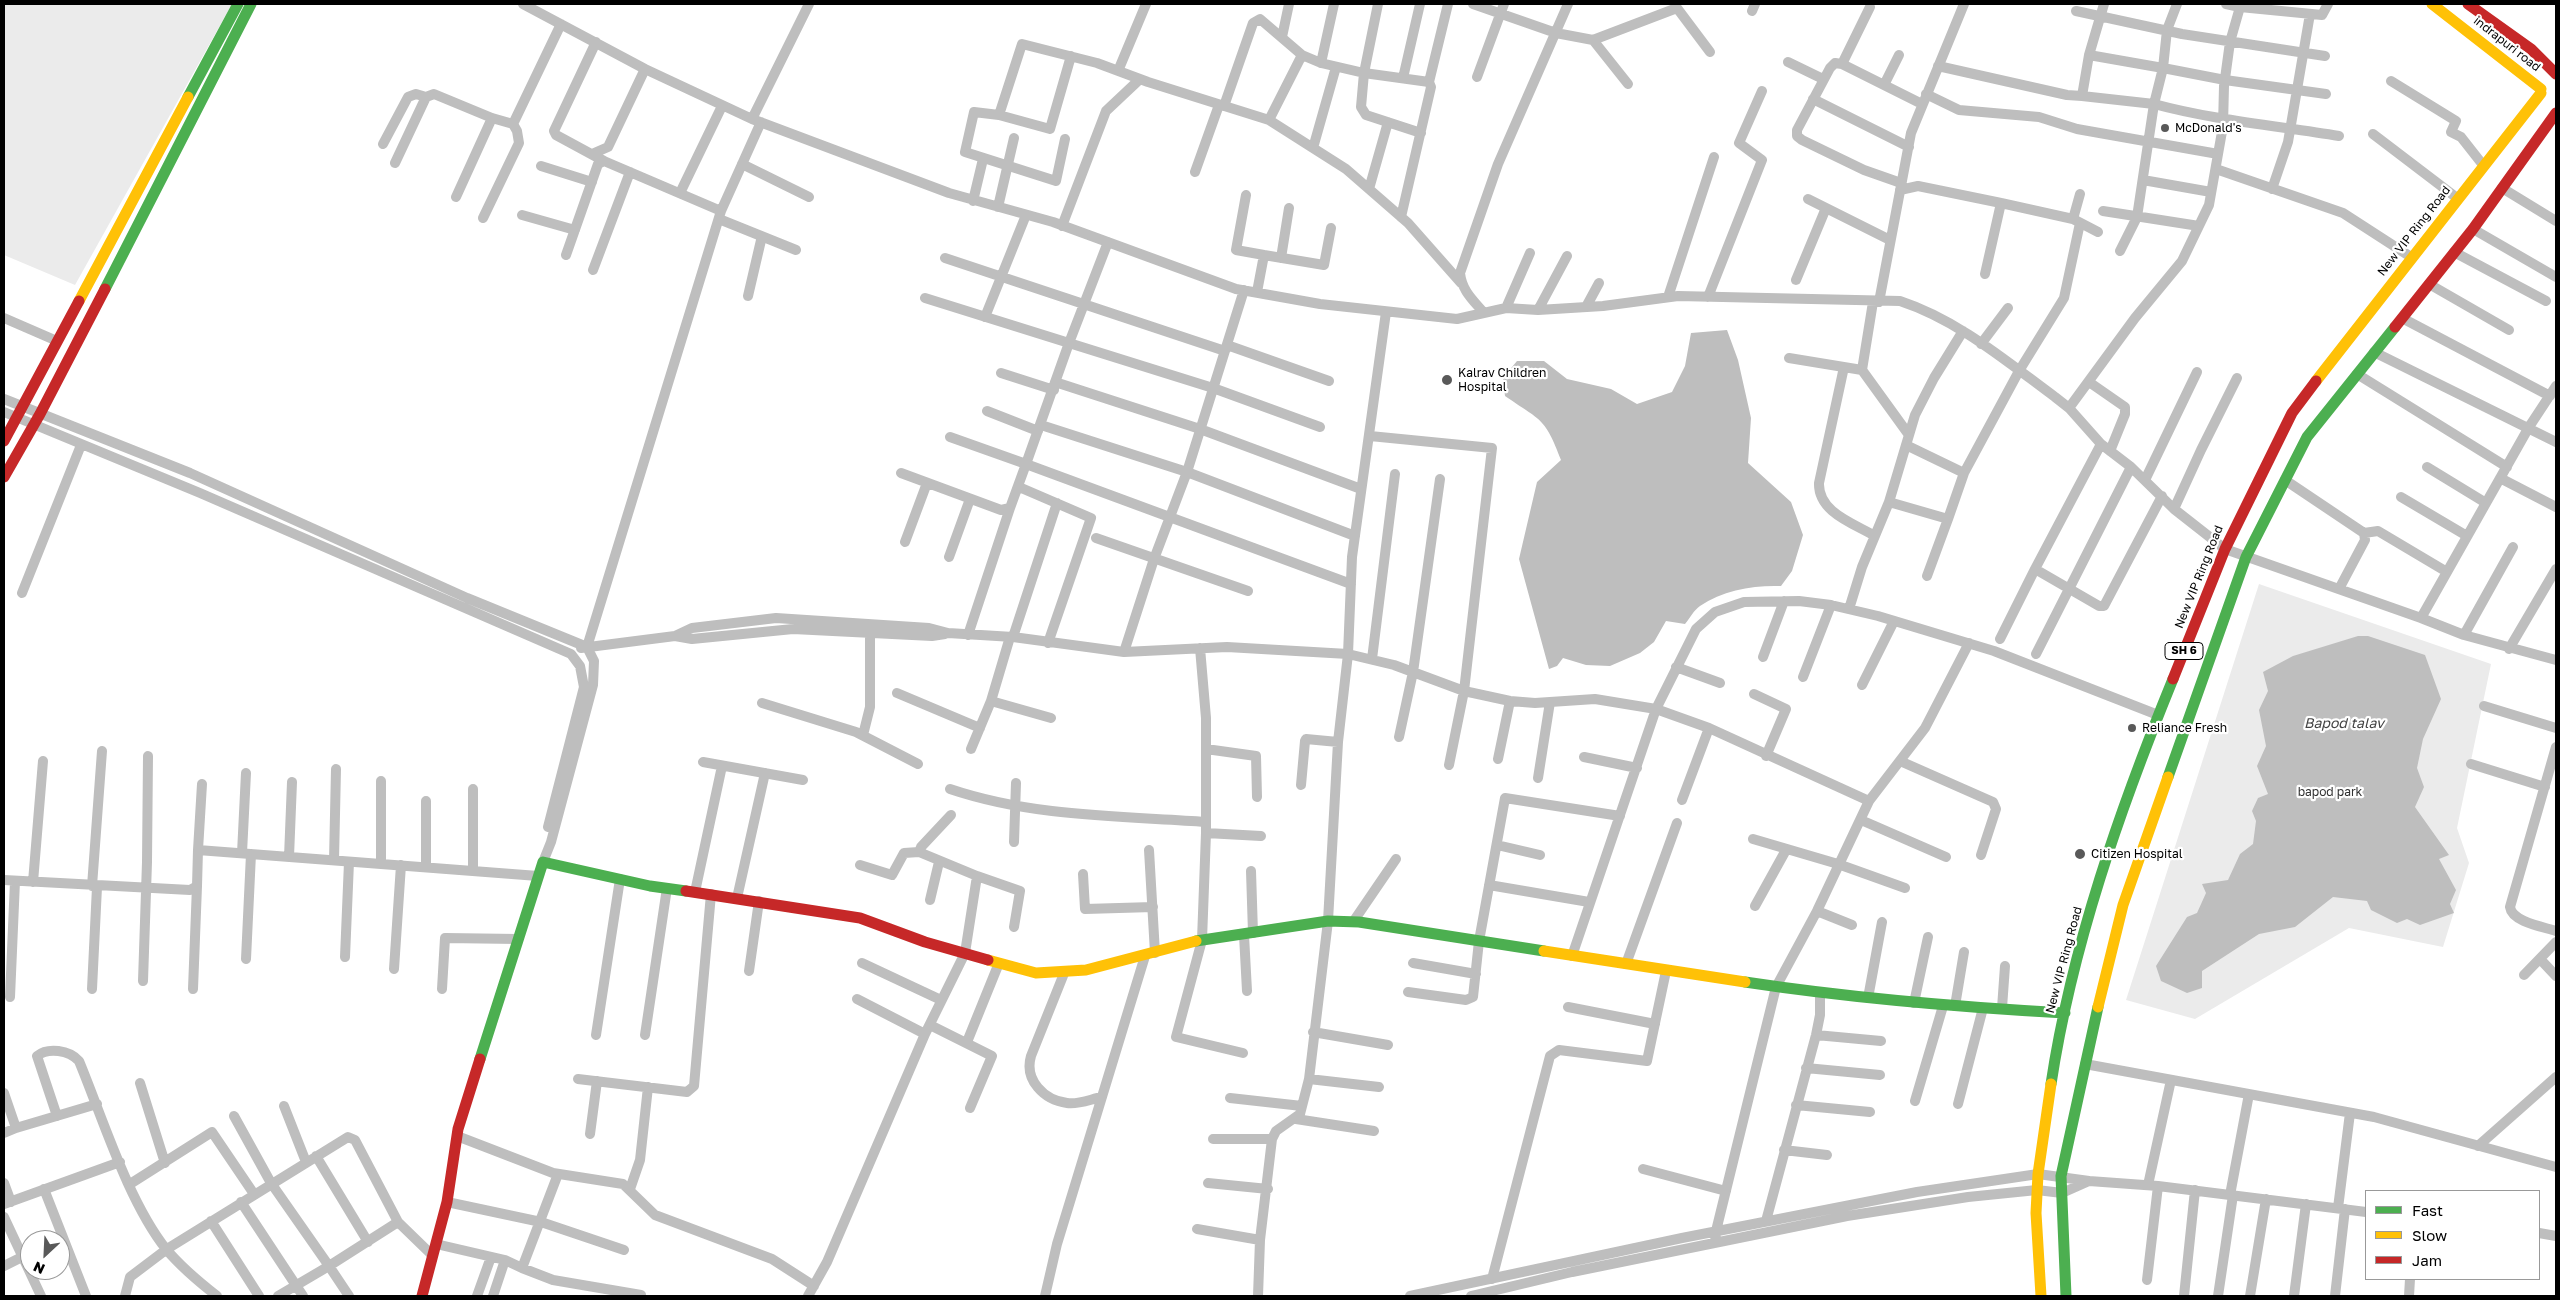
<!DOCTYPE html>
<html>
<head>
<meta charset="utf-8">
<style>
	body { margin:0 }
	#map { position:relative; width:2560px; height:1300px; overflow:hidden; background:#fff; font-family:"Golos Text",sans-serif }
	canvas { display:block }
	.frame { position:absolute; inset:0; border:5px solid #000; pointer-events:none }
	.legend { position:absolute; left:2365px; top:1190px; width:175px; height:90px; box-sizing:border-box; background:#fff; border:1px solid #999; margin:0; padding:6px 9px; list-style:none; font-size:15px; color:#000 }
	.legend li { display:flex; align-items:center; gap:10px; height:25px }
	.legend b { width:25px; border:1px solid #999 }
	.north { position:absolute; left:20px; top:1230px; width:50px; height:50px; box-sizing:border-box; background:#fff; border:1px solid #999; border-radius:50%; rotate:205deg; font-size:14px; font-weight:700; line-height:20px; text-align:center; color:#000 }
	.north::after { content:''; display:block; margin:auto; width:18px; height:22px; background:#595959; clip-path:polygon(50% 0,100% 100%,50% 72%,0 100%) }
</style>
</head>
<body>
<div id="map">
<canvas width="2560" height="1300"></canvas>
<div class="frame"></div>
<ul class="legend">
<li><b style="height:6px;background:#4caf50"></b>Fast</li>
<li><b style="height:6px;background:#ffc107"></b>Slow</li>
<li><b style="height:6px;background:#c62828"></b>Jam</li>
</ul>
<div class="north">N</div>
</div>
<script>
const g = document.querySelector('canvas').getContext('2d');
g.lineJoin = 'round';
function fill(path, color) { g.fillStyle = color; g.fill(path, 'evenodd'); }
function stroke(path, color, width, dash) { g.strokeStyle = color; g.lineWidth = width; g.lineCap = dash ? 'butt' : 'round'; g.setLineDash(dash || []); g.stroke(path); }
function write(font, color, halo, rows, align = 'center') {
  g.font = font + ' "Golos Text",sans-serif'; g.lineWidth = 4.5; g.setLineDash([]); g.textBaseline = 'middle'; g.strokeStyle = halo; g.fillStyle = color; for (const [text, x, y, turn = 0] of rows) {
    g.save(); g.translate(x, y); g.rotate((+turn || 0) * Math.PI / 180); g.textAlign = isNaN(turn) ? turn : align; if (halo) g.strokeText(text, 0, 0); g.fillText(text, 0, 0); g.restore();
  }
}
fill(new Path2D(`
	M4 4H232L75 285 4 255Z
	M2259 584 2491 664 2457 828 2469 863 2443 947 2349 928 2195 1019 2126 1000Z`), '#ebebeb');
fill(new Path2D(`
	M1727 330 1738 360 1751 418 1748 463 1791 502 1803 535 1792 571 1781 586C1754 585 1723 590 1700 606 1694 610 1690 618 1685 624L1666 621 1654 642 1640 653 1610 666 1586 665 1563 658 1557 666 1549 669 1519 559 1537 482 1561 460C1545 417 1541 421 1505 396L1503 378 1517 361H1544L1567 379 1611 389 1637 404 1672 392 1685 366 1691 333Z
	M2358 636H2368L2425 655 2441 699 2423 739 2417 768 2424 787 2415 807 2449 855 2439 859 2456 890 2450 904 2454 913 2420 925 2407 919 2397 923 2371 910 2367 901 2333 897 2295 927 2259 934 2202 971V988L2187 993 2161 981 2156 966 2187 917 2197 913 2206 893 2202 884 2228 880 2240 854 2253 844 2256 821 2252 811 2258 798 2268 794 2257 766 2266 746 2259 710 2268 691 2263 672 2293 656Z`), '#bebebe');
stroke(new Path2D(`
	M523 4 645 69 752 119 949 193 1053 222 1236 289 1320 304 1457 319 1506 308 1538 310 1603 306 1678 296 1900 301C1958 320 2006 361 2055 397L2069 408 2101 444 2131 467 2174 509 2225 549 2421 618 2464 635 2556 660
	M1378 4 1364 73 1361 107 1366 115 1421 133
	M1473 4 1556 33 1593 40 1677 8 1710 52
	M2177 4 2167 30 2163 68 2225 80 2326 94
	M1870 7 1842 64 1922 104
	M2240 7 2322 15 2328 4
	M1752 11 1755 4
	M2076 11 2182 34 2325 56
	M1282 37 1289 4
	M1593 40 1628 84
	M596 42 554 131 556 135 604 161
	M2089 55 2163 68 2154 104 2082 96 2089 55 2104 4
	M1788 62 1823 79
	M1321 63 1334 4
	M1842 64 1835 63 1830 68 1797 130V136L1802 140 1864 170 1901 183
	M1938 66 2067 95 2082 96
	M1118 71 1146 4
	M1477 77 1504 4
	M1403 78 1420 4
	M2391 81 2456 121 2451 132 2461 137 2483 165
	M1429 82 1364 73 1321 63 1302 55 1269 120 1346 169 1408 223 1461 283
	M1884 85 1899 55
	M1926 94 1959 110 2039 117 2077 129 2218 154
	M1813 99 1909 147
	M1224 106 1253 23 1260 19 1302 55
	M999 115 1050 129 1071 56
	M752 119 809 4
	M2373 134 2457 198
	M1065 139 1056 181 965 152 974 112 999 115 1022 44 1097 63 1148 82 1269 120
	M383 144 408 97 416 94 426 97
	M1313 148 1336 67
	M592 154 608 147 645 69
	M395 163 426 97 434 94 492 118 513 124 561 24
	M742 164 809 197
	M541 166 592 182
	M2216 169 2343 213 2411 257
	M1195 172 1219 105
	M2143 180 2211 192
	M2502 188 2556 221
	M1369 189 1388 122
	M2272 189 2288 142 2310 14
	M1900 190 1918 186 2001 203 2073 219 2098 232
	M680 193 722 106
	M1246 195 1236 250 1264 255
	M456 197 492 118
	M1808 199 1890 240
	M973 201 983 159
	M998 207 1014 138
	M2103 211 2199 226
	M522 215 575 230
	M1401 217 1431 87 1429 82 1448 4
	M483 218 519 143 517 131 513 124
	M719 219 796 250
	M2073 219 2080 194
	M1062 226 1106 111 1140 79
	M2473 229 2556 277
	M1108 242 1069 343 1026 464 1351 584
	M2120 251 2137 217 2154 104C2213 120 2278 126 2339 136
	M2454 252 2546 301
	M566 255 598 164 604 161 721 211
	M945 258 1225 351
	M1281 258 1289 208
	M593 270 630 172
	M1985 274 2001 203
	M1796 280 1826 208
	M2429 284 2509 330
	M1257 292 1264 255 1324 265 1331 228
	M748 296 762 236
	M1668 297 1714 157
	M1708 297 1762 160 1739 143 1762 91
	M925 298 1213 388 1320 427
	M1873 302 1862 370 1909 435
	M1879 302 1911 133 1964 4
	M1586 307 1599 283
	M1506 308 1530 253
	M1538 310 1567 256
	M1484 313C1473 300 1462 291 1460 273L1498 164 1568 4
	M985 317 1026 215
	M4 318 57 341
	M2402 318 2550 396
	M1981 344 2008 308
	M1227 345 1329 381
	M2374 352 2556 442
	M1789 358 1862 370
	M1844 367 1819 483C1818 512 1853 523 1875 536
	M1001 373 1054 390
	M2357 374 2507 467
	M1055 382 1200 429 1361 489
	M2089 382 2125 407V414L2110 451
	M4 399 190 473 467 598 587 647 594 661 593 685 551 842 543 862
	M2069 408 2135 318 2182 261 2209 205 2223 126 2224 86 2230 42 2240 7 2226 4
	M987 411 1038 431
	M4 412 200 493 571 654 580 666 584 687 548 827
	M1041 425 1187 472 1355 536
	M1370 436 1492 448 1464 691 1449 765
	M2101 444 2035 569 2099 606H2104L2162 496
	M2427 467 2486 503
	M901 473 1001 510 1010 508 1026 464 950 437
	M1964 473 2019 371 2064 298 2080 223
	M2500 478 2556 507
	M2145 480 2197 372
	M2285 480 2364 533 2365 540 2339 589
	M1019 487 1091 518 1048 643
	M2401 497 2467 536
	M1889 502 1948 519 1964 473 1906 445
	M2174 509 2201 450 2237 378
	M2364 533 2378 531 2447 572
	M1096 538 1248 591
	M905 542 927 483
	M949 557 970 499
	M1927 576 1948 519
	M22 593 81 445
	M1849 609 1862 567 1889 502 1915 415 1934 378 1963 331
	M2421 618 2529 427 2556 386
	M968 635 1010 508
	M2464 635 2513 547
	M675 636 692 628 776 618 929 628 948 633 1013 637 1124 652 1227 647 1348 654 1352 557 1386 312
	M1013 637 1057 503
	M2000 639 2035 569
	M587 647 721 211 761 122
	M581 648 675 636 692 639 793 629 932 636 945 634
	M1200 648 1206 718V833L1202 940 1176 1037 1243 1053
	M2509 649 2556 569
	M1124 652 1154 559 1187 472 1244 290
	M2036 654 2131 467
	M1763 657 1784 601
	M1372 659 1395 474
	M1676 667 1720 683
	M1803 677 1831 605
	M1862 685 1894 621
	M897 693 980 728
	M1754 694 1786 709 1766 756
	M991 701 1051 718
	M762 703 856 732 918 764
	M2484 706 2556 728
	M863 735 870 707V633
	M1399 737 1413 672 1440 479
	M2556 747 2510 907C2512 922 2544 927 2556 931
	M971 749 991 701 1010 637
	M1206 749 1256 756 1257 797
	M1584 757 1637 768
	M1498 759 1510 701
	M1900 761 1993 802 1996 809 1981 855
	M703 762 803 780
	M2471 764 2545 787
	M1538 778 1550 702
	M381 781V864
	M1301 785 1305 741 1306 739 1338 742
	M950 789C1033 817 1120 816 1206 822
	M1682 800 1709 728
	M1869 801 1925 728 1969 643
	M1861 820 1946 857
	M1206 833 1261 836
	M1753 839 1838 864 1905 888
	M1014 842 1016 783
	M1497 845 1540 855
	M198 850 202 784
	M1149 850 1155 953
	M242 853 246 773
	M289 857 292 782
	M334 860 336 769
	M860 865 892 875 904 853 919 852
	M426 867V801
	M473 871V789
	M1251 871 1253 933
	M1083 874 1085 909 1153 907
	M977 876 1020 891 1014 927
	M4 880 190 890 197 886 198 850 538 876
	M33 882 43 761
	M1489 885 1589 902
	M92 886 102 751
	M695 892 722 766
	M737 898 765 773
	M930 900 939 862
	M1755 906 1786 850
	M1817 911 1852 925
	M1353 922 1396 859
	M1244 935 1247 991
	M1572 956 1656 709 1696 629 1715 612 1744 602 1799 601 1831 605 1878 616 1994 651 2158 715
	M345 957 349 862
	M246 959 251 854
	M2540 959 2556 976
	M862 963 941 1000
	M1413 963 1476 974
	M1626 964 1677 823
	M394 969 401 865
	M749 971 759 901
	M1065 971 1031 1056C1024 1080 1044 1100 1067 1103 1078 1105 1091 1099 1102 1097
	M2524 975 2556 942
	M143 981 147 862 148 756
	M92 989 97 887
	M193 989 197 886
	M442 989 445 938 518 939
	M1408 992 1466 1000 1473 997 1479 941 1505 798 1620 816
	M10 997 15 881
	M1868 998 1882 922
	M857 999 925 1034
	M1914 1003 1928 937
	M1955 1006 1964 952
	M1568 1007 1655 1024
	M2002 1008 2005 966
	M930 1025 992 1056 970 1108
	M1313 1032 1388 1045
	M596 1035 620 879
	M645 1035 667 888
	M1816 1035 1881 1041
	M967 1042 999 963
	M2085 1064 2374 1117 2556 1167
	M1806 1068 1880 1075
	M578 1079 687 1092 694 1086 711 894
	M1309 1079 1379 1087
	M140 1083 165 1163
	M4 1093 16 1128 97 1104
	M1230 1098 1302 1106
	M1915 1101 1943 1006
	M1958 1104 1983 1008
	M1796 1105 1870 1112
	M284 1106 306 1162
	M57 1116 37 1056C48 1047 69 1050 79 1061 103 1119 128 1201 166 1249 181 1267 199 1282 217 1296
	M1296 1119 1374 1131
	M4 1133 16 1128
	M590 1134 597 1081
	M457 1136 553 1173 623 1184 655 1215 772 1259 814 1286
	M1213 1139H1272
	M2478 1146 2556 1077
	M1784 1150 1827 1155
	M316 1156 368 1242
	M1643 1169 1726 1191
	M2089 1181 2158 1186 2366 1212
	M4 1183 11 1202
	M1208 1183 1268 1189
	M130 1184 212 1132 254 1194
	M2148 1185 2171 1080
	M44 1189 86 1296
	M630 1189 640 1160 648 1087
	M2230 1195 2249 1094
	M241 1202 303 1296
	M447 1202 541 1222 624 1250
	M4 1204 120 1162
	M2338 1208 2350 1113
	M4 1217 41 1296
	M211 1221 259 1296
	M1766 1221 1816 1035 1820 1015V994
	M398 1222 432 1255
	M1197 1229 1260 1240
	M2539 1233 2556 1236
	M436 1244 505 1260 522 1268 558 1174
	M4 1266 22 1257
	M522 1268 553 1280 641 1295
	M1492 1279 1550 1056 1559 1050 1647 1061 1666 971
	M2147 1280 2158 1186
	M125 1296 130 1277 167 1249 348 1137 355 1140 398 1222 329 1266 271 1183 234 1116
	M278 1296 329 1266 349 1296
	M477 1296 491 1257
	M493 1296 505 1260
	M808 1296 827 1262 925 1034 965 953 977 876 919 852 921 847 951 815
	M1045 1296 1057 1244 1145 956
	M1258 1296 1260 1240 1272 1139 1276 1131 1300 1114 1309 1079 1328 921 1338 742 1348 654 1394 665 1464 691 1510 701 1535 703 1595 699 1656 709 1709 728 1869 801 1817 911 1776 987 1716 1231 1715 1243
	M1410 1296 1682 1238 1917 1192 2038 1174 2089 1181 2062 1193 2037 1190 1968 1197 1847 1216 1572 1272 1471 1296
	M2184 1296 2195 1190
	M2218 1296 2233 1195
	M2250 1296 2266 1199
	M2294 1296 2306 1204
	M2335 1296 2345 1209
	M2409 1296 2410 1279`), '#bebebe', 10);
stroke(new Path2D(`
	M188 97 238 4
	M105 289 251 4
	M2168 777 2246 557 2307 437 2395 327
	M1196 941 1328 921 1359 922 1544 951
	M1745 982C1851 998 1957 1007 2065 1013
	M480 1059 543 862 650 886 686 891
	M2051 1084C2072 945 2120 809 2173 679
	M2066 1296 2061 1176 2098 1007`), '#4caf50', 11);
stroke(new Path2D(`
	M2432 4 2541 89
	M79 301 188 97
	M2316 381 2541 93
	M1544 951 1745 982
	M988 960 1036 973 1086 970 1196 941
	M2098 1007 2123 905 2168 777
	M2041 1296 2036 1213 2038 1174 2051 1084`), '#ffc107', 11);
stroke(new Path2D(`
	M2468 4 2531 49 2556 74
	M2395 327 2473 229 2556 113
	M4 441 79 301
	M4 477 40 414 105 289
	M2173 679 2225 549 2292 413 2316 381
	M686 891 860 918 925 942 988 960
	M422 1296 447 1202 458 1129 480 1059`), '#c62828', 11);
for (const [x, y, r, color] of [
	[2165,128,5,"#595959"],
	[1447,380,6,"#595959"],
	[2132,728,5,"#595959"],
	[2080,854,6,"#595959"]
]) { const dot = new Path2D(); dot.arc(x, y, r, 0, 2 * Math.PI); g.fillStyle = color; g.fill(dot); stroke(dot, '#fff', 2); }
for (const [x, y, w] of [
	[2184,651,38]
]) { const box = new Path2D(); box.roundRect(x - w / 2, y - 8.5, w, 17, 4); g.fillStyle = '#fff'; g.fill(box); stroke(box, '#000', 1); }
write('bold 11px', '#000', null, [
	["SH 6",2184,651]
]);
write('12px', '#000', '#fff', [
	["indrapuri road",2507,44,38],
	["New VIP Ring Road",2414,231,-52],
	["New VIP Ring Road",2199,577,-68],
	["New VIP Ring Road",2064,960,-75]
]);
write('12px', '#000', '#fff', [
	["McDonald's",2175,128],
	["Kalrav Children",1458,373],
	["Hospital",1458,387],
	["Reliance Fresh",2142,728],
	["Citizen Hospital",2091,854]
], 'left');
write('12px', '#323232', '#fff', [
	["bapod park",2330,792]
]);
write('italic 14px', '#434343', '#fff', [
	["Bapod talav",2344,724]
]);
</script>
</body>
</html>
